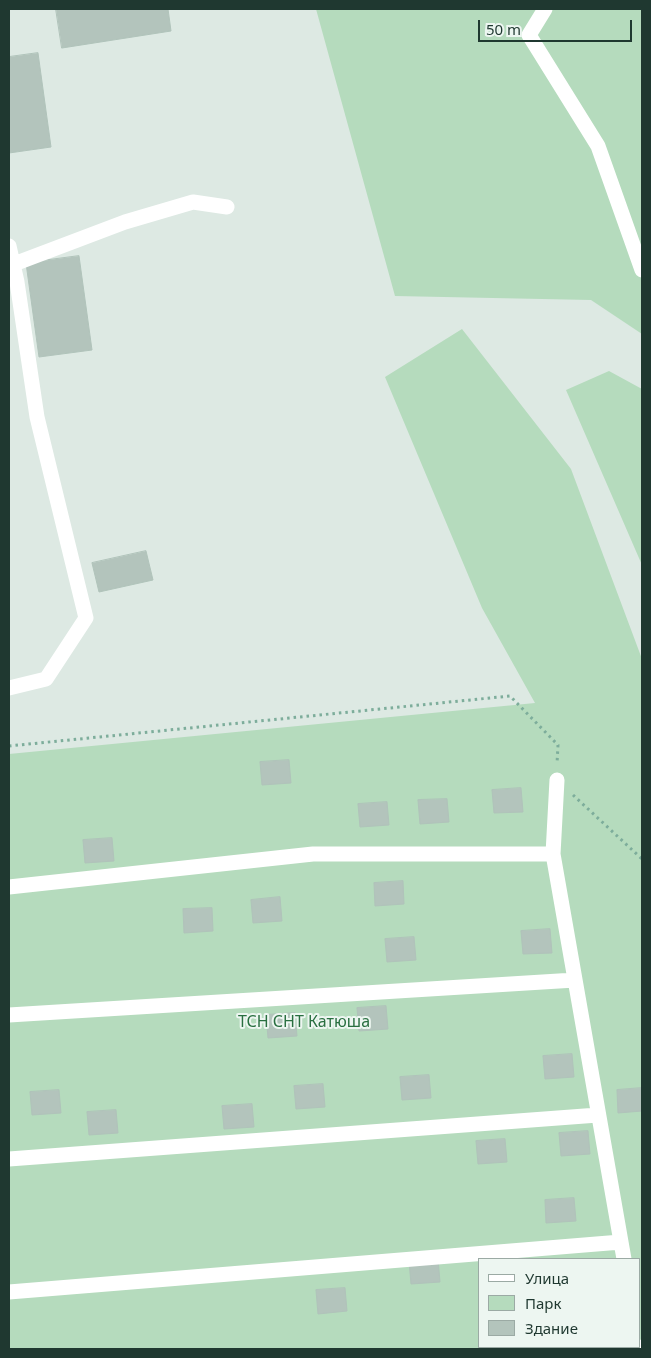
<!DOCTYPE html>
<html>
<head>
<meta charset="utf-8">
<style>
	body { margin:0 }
	#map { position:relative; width:651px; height:1358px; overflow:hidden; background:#dde9e3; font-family:"Noto Sans",sans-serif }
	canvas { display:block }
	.frame { position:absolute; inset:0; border:10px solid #1f3830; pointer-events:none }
	.legend { position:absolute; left:478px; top:1258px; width:162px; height:90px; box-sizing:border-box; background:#edf6f1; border:1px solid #9baaa4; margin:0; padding:6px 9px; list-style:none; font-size:15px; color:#1f3830 }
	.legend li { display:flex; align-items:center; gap:10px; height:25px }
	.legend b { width:25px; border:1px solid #9baaa4 }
	.scale { position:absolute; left:478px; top:20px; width:154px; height:22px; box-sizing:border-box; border:2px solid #1f3830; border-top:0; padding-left:6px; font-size:15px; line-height:18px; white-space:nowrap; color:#1f3830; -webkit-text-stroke:4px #edf6f1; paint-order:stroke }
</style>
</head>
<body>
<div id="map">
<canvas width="651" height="1358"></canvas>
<div class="frame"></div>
<ul class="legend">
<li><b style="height:6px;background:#fff"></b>Улица</li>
<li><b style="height:14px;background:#b5dbbd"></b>Парк</li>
<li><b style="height:14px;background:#b3c4bc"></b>Здание</li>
</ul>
<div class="scale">50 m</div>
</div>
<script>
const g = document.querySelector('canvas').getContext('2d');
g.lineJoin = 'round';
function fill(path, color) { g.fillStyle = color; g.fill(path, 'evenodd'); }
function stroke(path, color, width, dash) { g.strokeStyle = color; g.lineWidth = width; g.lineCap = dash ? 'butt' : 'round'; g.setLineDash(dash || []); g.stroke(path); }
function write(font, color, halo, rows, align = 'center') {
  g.font = font + ' "Noto Sans",sans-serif'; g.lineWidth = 4; g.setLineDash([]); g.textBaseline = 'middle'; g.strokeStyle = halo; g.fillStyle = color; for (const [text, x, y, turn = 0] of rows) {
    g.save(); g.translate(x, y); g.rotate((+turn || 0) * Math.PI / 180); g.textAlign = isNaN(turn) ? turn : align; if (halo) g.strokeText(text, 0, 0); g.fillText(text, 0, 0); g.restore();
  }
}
fill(new Path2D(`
	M316 9H642V334L591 300 395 296Z
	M462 329 571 469 642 659V1349H9V754L535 703 482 608 385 377ZM480 1259H640V1347H480Z
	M609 371 642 389V565L566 390Z`), '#b5dbbd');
const building = new Path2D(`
	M56 9H168L171 31 62 48Z
	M38 53 51 147 9 153V57Z
	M79 256 92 350 39 357 26 263Z
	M146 551 153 580 99 592 92 563Z
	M289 760 291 783 262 785 260 762Z
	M521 788 523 812 494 813 492 790Z
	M447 799 449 822 420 824 418 800Z
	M387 802 389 825 360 827 358 804Z
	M112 838 114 861 85 863 83 840Z
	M403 881 404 904 375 906 374 883Z
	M280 897 282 921 253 923 251 900Z
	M212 908 213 931 184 933 183 909Z
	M550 929 552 953 523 954 521 931Z
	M414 937 416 960 387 962 385 939Z
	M386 1006 388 1029 359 1031 357 1008Z
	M295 1013 297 1036 268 1038 266 1015Z
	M572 1054 574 1077 545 1079 543 1056Z
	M429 1075 431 1098 402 1100 400 1077Z
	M323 1084 325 1107 296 1109 294 1086Z
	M642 1088V1111L618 1113 617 1090Z
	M59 1090 61 1113 32 1115 30 1092Z
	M252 1104 254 1127 224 1129 222 1106Z
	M116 1110 118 1133 89 1135 87 1112Z
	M588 1131 590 1154 561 1156 559 1133Z
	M505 1139 507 1162 478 1164 476 1141Z
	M574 1198 576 1221 546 1223 545 1200Z
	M438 1259 440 1282 411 1284 409 1261Z
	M345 1288 347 1311 318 1314 316 1290Z
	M574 1347H604V1349H575Z`);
fill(building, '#b3c4bc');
stroke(building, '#b0c3ba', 1);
stroke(new Path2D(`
	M9 746 510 696 558 745 557 764
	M573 795 642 859`), '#7dad9b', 3, [2.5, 4]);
stroke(new Path2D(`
	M545 9 529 35 598 146 642 270
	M9 246 17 282 37 417 86 618 46 679 9 688
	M14 264 125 222 193 202 227 207
	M557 780 553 854 624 1259
	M9 887 313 854H553
	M9 1015 575 980
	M9 1159 598 1115
	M9 1292 621 1242
	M639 1347V1349`), '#fff', 15);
write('16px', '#296f40', '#edf6f1', [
	["ТСН СНТ Катюша",304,1022]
]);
</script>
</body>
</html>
